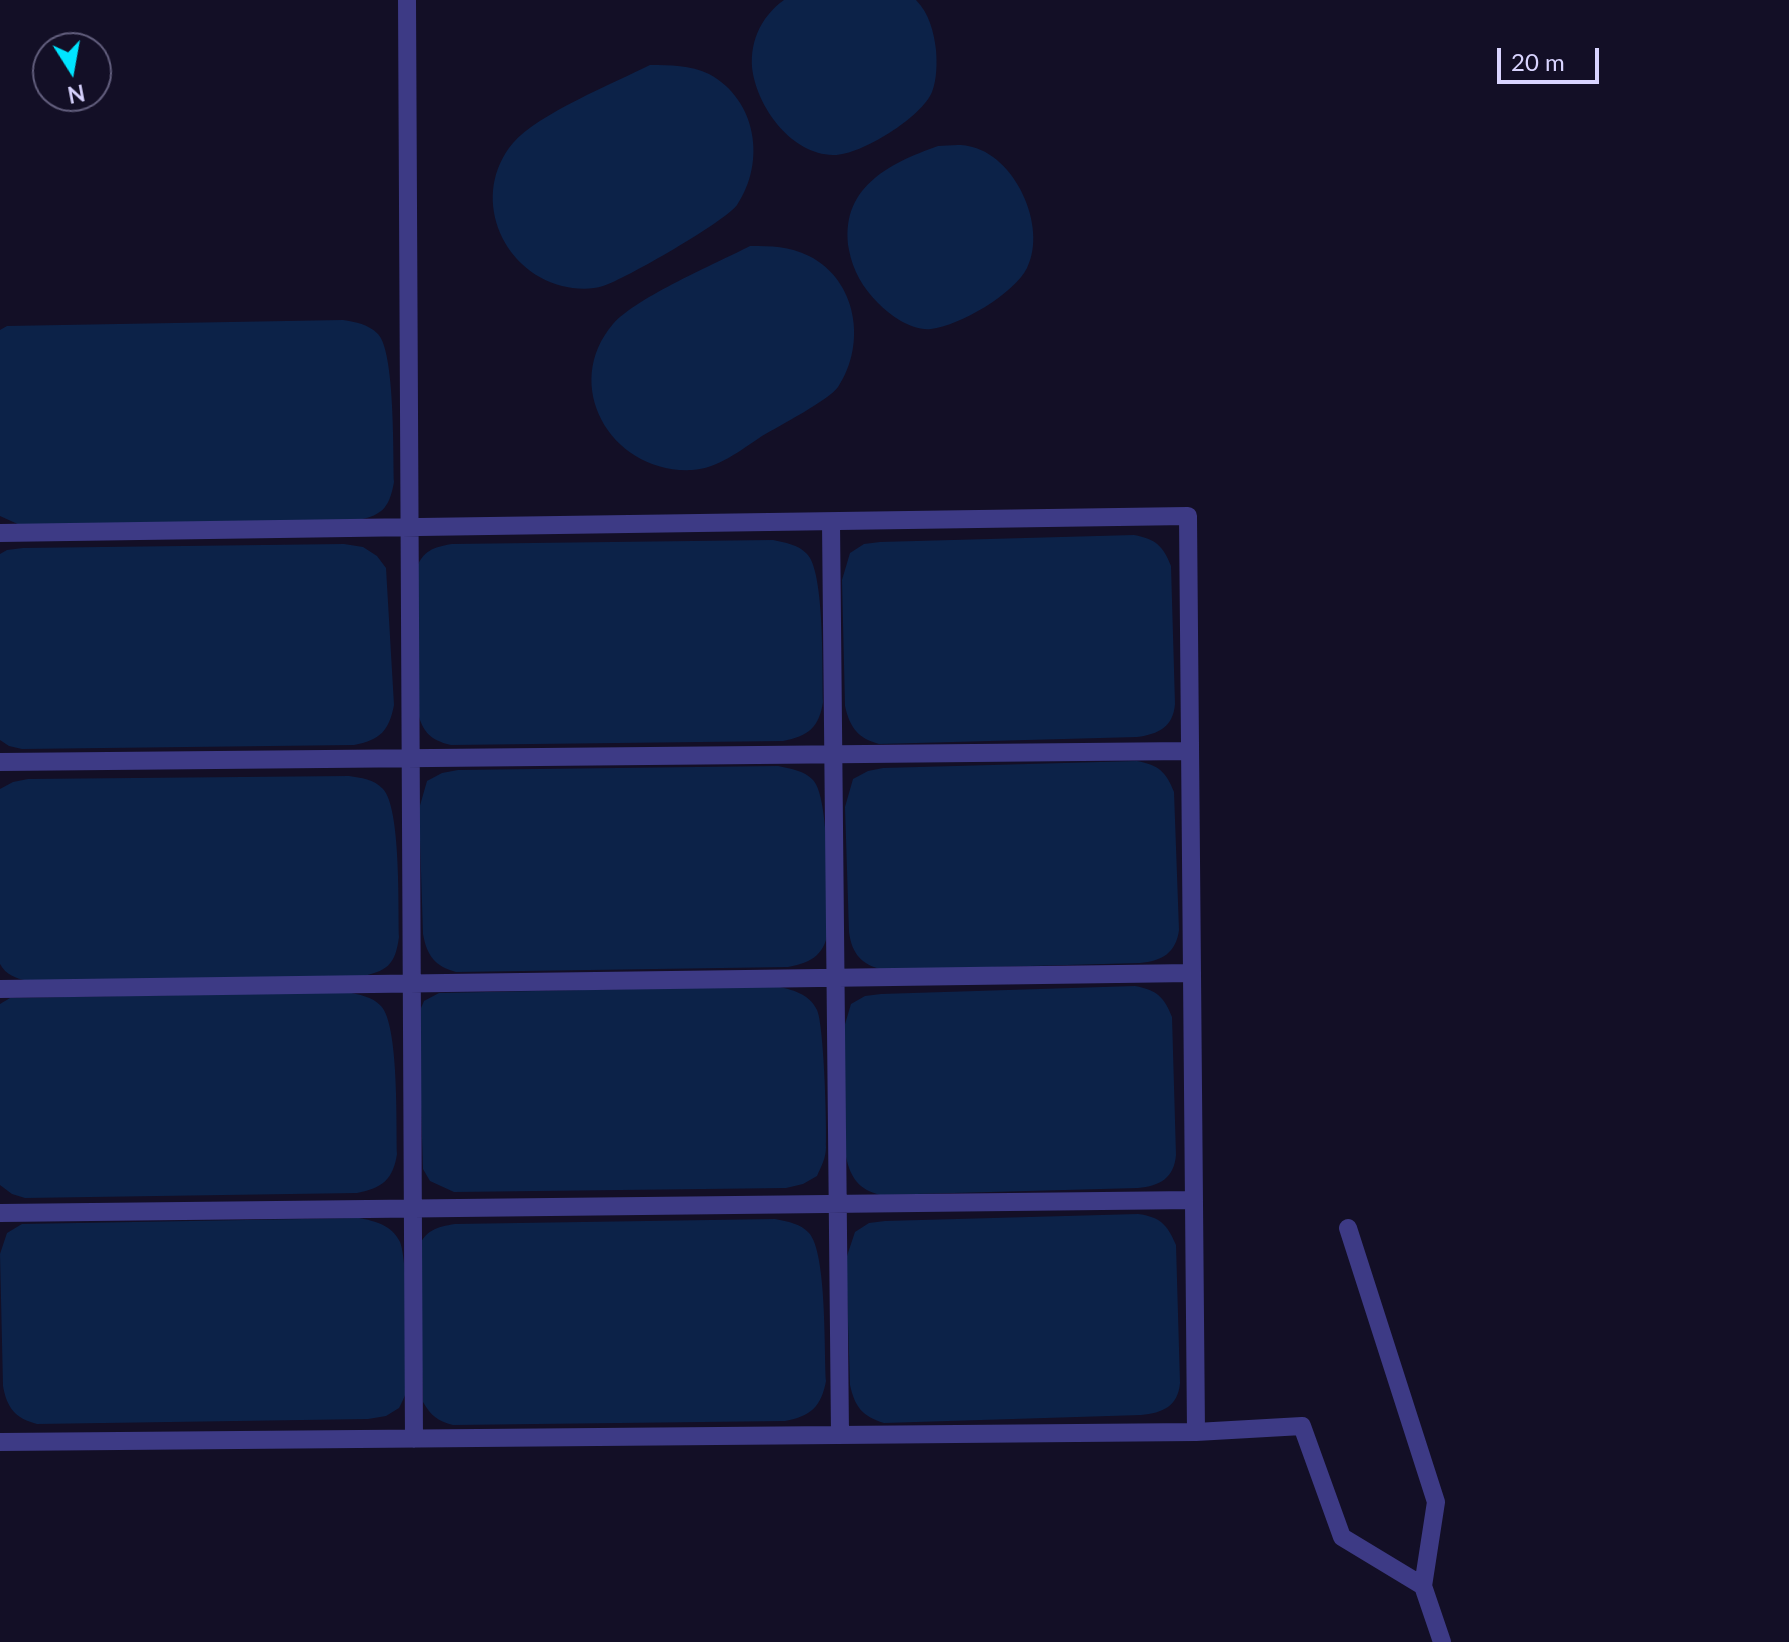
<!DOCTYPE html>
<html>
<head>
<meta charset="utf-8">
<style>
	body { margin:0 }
	#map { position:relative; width:1789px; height:1642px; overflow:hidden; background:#130f26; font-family:Lato,sans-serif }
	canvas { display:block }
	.north { position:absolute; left:32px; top:32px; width:80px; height:80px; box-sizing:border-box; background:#130f26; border:2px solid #625e7d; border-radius:50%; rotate:169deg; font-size:22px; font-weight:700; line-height:32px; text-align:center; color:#d9d4ff }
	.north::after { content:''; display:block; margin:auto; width:28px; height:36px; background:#00e5ff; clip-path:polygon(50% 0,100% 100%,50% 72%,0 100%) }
	.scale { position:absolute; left:1497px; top:48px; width:102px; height:36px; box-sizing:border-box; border:4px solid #d9d4ff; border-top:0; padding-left:10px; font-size:24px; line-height:28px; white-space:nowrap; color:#d9d4ff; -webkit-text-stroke:6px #130f26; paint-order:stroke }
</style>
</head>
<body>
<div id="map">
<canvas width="1789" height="1642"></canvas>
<div class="north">N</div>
<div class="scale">20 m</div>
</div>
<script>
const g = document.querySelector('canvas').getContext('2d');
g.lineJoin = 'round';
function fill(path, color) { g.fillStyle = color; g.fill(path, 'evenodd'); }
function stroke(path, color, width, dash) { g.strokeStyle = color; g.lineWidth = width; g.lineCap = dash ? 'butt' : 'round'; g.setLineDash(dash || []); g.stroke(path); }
fill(new Path2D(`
	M784 0H916C929 13 934 32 936 50 937 63 937 79 932 92 922 117 860 156 833 155 792 154 760 110 753 74 748 45 760 17 784 0Z
	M650 65C670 65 690 65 709 74 757 100 766 162 737 205 727 220 624 280 603 286 591 290 574 289 562 286 500 270 470 194 513 143 538 114 614 83 650 65Z
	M938 146C947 146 959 144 968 146 1015 154 1048 227 1027 268 1014 294 959 326 931 329 912 331 891 316 878 303 863 288 853 271 849 250 839 189 887 164 938 146Z
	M750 246C771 246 789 246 809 256 857 280 867 344 838 387 829 400 779 426 762 436 741 450 717 469 692 470 612 474 560 386 613 324 637 297 715 264 750 246Z
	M343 320C356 322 368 324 378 334 395 352 393 452 394 482 389 510 381 516 353 521L22 526 0 516V330L7 326Z
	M1134 535C1156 539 1163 546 1171 566L1175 704C1173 727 1159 734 1137 737L879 744C858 738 850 728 845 706L842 580 850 553 864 544 880 542Z
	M773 540C785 543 798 544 807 554 825 572 822 673 823 702 819 728 808 736 783 741L451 745C429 740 421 730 417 708L416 569C423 551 433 547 452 544Z
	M344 544 363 547 377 556 386 568 394 705C389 731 380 740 354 745L22 749 9 746 0 740V554L7 550 23 548Z
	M1137 761C1159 765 1166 772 1174 792L1179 930C1176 953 1162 961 1140 963L883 970C861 964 852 954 849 932L845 807 853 779 868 771 883 768Z
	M778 766C790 769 804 770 813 780 830 798 827 898 829 927 825 954 814 962 788 967L456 972C435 966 427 956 423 934L419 809 427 781 442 773 458 770Z
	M349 776C361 778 374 779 383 789 401 808 398 907 399 937 395 966 387 971 359 977L27 981C16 978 6 975 0 964V789L13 782 28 779Z
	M776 986C792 990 809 993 817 1010 824 1025 827 1126 826 1147 826 1158 821 1167 817 1176L803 1184 786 1188 454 1192 430 1181 423 1169 418 1015 424 1001 439 993Z
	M1135 986C1157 990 1164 997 1172 1017L1176 1155C1174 1178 1160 1186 1138 1188L880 1195C859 1189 851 1179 846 1157L843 1031 851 1004 865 996 881 994Z
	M347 992C359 995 372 996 381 1006 399 1025 396 1124 397 1154 393 1180 382 1188 357 1193L25 1198 12 1194 0 1185V1004L10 998Z
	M1138 1214C1160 1217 1167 1224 1176 1245L1180 1383C1178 1406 1163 1413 1141 1415L884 1423C862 1416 855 1407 850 1385L846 1259 855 1232 869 1223 885 1221Z
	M359 1218C375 1221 392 1225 400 1242 407 1258 410 1357 409 1379 408 1389 404 1399 399 1408L386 1416 368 1419 37 1424C15 1418 7 1408 3 1386L0 1254 7 1233 22 1224Z
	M775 1219C788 1222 800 1223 809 1233 827 1253 824 1351 826 1381 821 1407 811 1416 785 1421L453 1425C438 1421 431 1416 423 1402L418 1248C426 1230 436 1227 455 1224Z`), '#0c2248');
stroke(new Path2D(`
	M407 0 414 1439
	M831 522 840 1435
	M0 533 1188 516 1196 1432
	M0 762 1190 751
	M0 989 1192 973
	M0 1213 1194 1200
	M1348 1228 1436 1502 1423 1586 1442 1642
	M0 1442 1196 1432 1302 1426 1342 1537 1423 1586`), '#3d3a85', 18);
</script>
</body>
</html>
